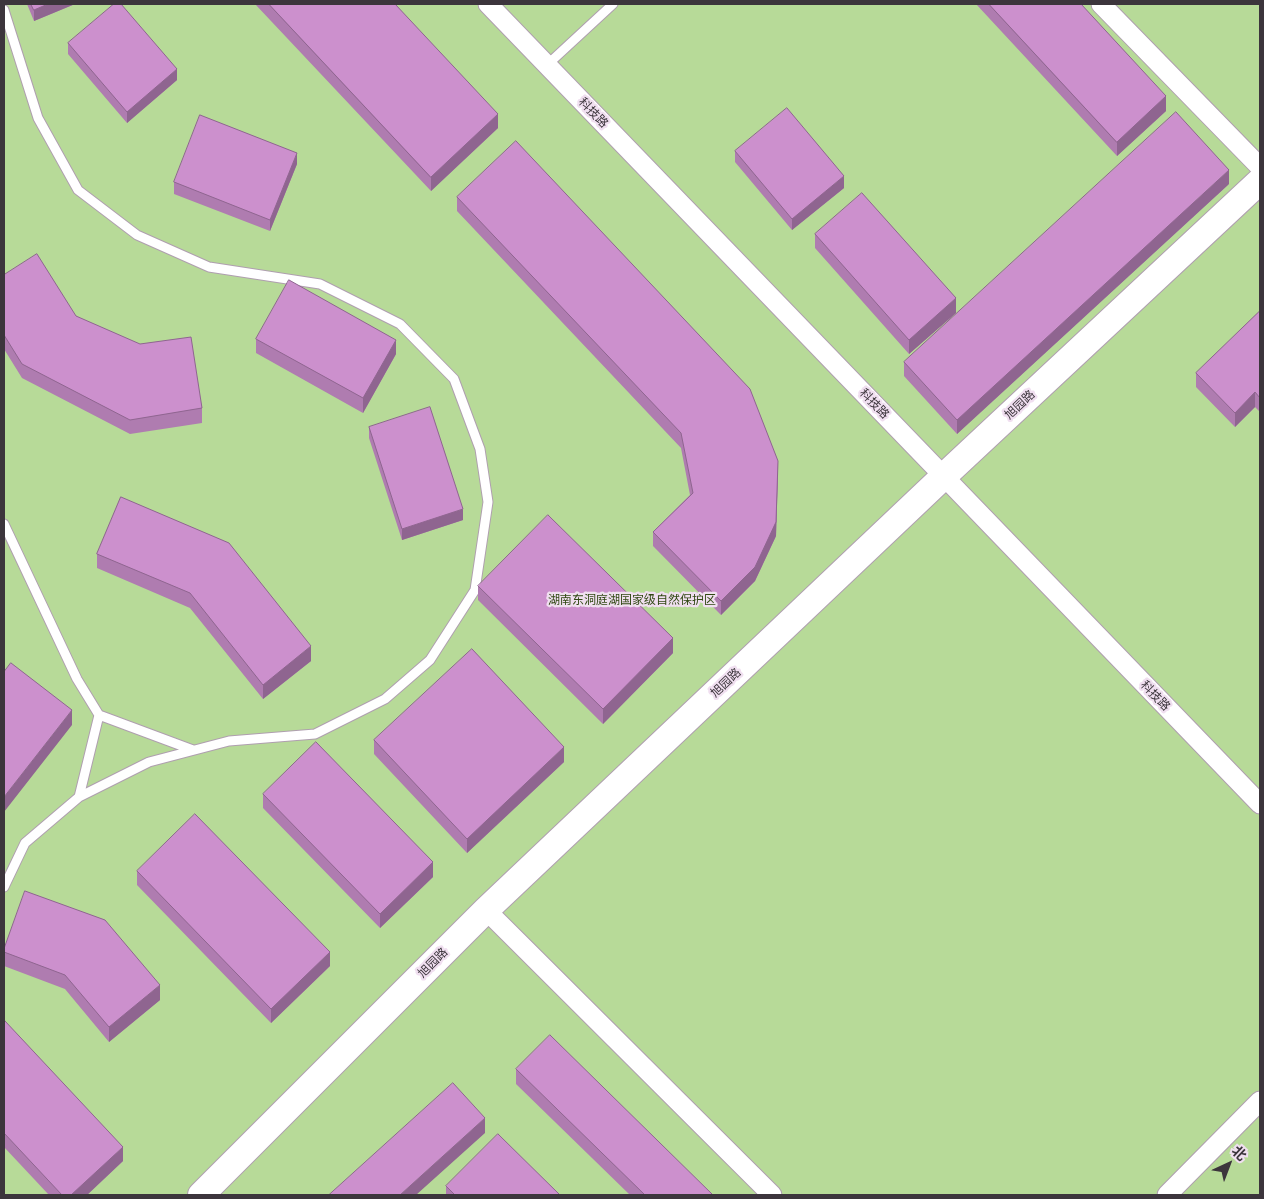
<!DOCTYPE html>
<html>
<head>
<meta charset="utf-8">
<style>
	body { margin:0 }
	#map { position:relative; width:1264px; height:1199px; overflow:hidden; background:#f0dff0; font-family:Montserrat,"Noto Sans SC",sans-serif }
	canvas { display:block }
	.frame { position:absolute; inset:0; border:5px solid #3c353c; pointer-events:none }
	.north { position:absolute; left:1204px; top:1139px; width:50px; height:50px; -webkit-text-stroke:4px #f0dff0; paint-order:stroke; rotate:43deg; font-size:14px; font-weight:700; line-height:20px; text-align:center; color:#3c353c }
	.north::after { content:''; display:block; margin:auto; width:18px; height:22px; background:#3c353c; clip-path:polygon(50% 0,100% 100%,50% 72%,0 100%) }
</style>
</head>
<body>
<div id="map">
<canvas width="1264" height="1199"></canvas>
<div class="frame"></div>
<div class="north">北</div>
</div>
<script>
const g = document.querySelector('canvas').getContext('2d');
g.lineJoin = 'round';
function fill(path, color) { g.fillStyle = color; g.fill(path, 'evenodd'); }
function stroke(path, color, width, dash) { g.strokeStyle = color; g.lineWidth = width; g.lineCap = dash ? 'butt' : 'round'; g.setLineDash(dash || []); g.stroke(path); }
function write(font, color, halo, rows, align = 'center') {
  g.font = font + ' Montserrat,"Noto Sans SC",sans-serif'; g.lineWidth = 4.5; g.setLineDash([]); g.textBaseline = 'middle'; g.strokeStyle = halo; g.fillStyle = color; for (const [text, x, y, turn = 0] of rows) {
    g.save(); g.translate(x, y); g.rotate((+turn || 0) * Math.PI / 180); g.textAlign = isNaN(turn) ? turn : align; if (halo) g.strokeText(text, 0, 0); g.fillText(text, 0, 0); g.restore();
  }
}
fill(new Path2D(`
	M4 4H1260V1195H4Z`), '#b7da98');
const lane = new Path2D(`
	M4 10 38 118 78 190 137 235 209 267 320 284 400 324 454 379 480 449 488 502 475 590 430 660 385 699 315 734 229 741 149 762 79 797 25 843 4 887
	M547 65 613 4
	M4 524 77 679 99 715 79 797
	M99 715 193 750`);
const street = new Path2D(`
	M488 4 1260 804
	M1101 4 1260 167
	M486 910 772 1195
	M1167 1195 1260 1101`);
const secondary = new Path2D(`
	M201 1195 486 910 944 476 1260 181`);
stroke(lane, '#af9faf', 11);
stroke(street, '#af9faf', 21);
stroke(secondary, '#af9faf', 28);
stroke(lane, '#fff', 9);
stroke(street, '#fff', 19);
stroke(secondary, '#fff', 26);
fill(new Path2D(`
	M27 4H75L34 21Z
	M255 4H395L498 128 431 191Z
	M976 4H1081L1166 111 1117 156Z
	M68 43 177 80 127 123 68 54Z
	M735 151 844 188 792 230 735 162Z
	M297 164 270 231 174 194V182Z
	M1229 184 957 434 904 376V362Z
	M457 197 778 475 776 536 755 581 721 615 653 546V532L690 495 681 448 457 211Z
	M815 234 956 313 909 354 815 248Z
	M4 275 76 316 202 408V423L130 434 22 378 4 349Z
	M1260 311V412L1255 407 1235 427 1196 387V373Z
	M256 339 396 354 363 413 256 353Z
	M369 427 463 520 402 540 369 438Z
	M121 497 311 661 263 699 190 608 97 568V554Z
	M478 586 673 653 603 724 478 600Z
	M374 740 564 762 467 853 374 754Z
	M263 794 433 877 380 928 263 808Z
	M137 871 330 966 271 1023 137 885Z
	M4 949 160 1000 109 1042 65 989 4 966Z
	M4 1022 123 1161 87 1195H49L4 1147Z
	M516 1069 713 1195H630L516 1084Z
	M446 1186 560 1195H446Z`), '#af7cb0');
fill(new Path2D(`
	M48 4H75L34 21V10Z
	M177 69V80L127 123V112Z
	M1166 96V111L1117 156V142Z
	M498 114V128L431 191V177Z
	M297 153V164L270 231V220Z
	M1229 170V184L957 434V420Z
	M844 176V188L792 230V219Z
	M956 298V313L909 354V340Z
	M396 340V354L363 413V398Z
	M1255 392V407L1235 427V413Z
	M778 461 776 536 755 581 721 615V601Z
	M463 509V520L402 540V529Z
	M673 638V653L603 724V709Z
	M311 646V661L263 699V685Z
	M72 710V725L4 812V797Z
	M564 747V762L467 853V839Z
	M433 862V877L380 928V914Z
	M330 952V966L271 1023V1009Z
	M160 985V1000L109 1042V1027Z
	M485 1118V1133L416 1195H400Z
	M123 1147V1161L87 1195H71Z`), '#8f6590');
const building = new Path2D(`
	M31 4H48L34 10Z
	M114 4H121L177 69 127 112 68 43Z
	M269 4H395L498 114 431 177Z
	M989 4H1081L1166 96 1117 142Z
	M787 108 844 176 792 219 735 151Z
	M1176 112 1229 170 957 420 904 362Z
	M200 115 297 153 270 220 174 182Z
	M516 141 750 389 778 461 776 522 755 567 721 601 653 532 693 493 681 433 457 197Z
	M862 193 956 298 909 340 815 234Z
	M37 254 76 316 140 344 191 337 202 408 130 420 22 364 4 335V275Z
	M289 280 396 340 363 398 256 339Z
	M1260 311V398L1255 392 1235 413 1196 373Z
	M430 407 463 509 402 529 369 427Z
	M121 497 229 543 311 646 263 685 190 593 97 554Z
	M548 515 673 638 603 709 478 586Z
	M472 649 564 747 467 839 374 740Z
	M11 663 72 710 4 797V672Z
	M316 742 433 862 380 914 263 794Z
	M195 814 330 952 271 1009 137 871Z
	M25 891 105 920 160 985 109 1027 65 975 4 952V949Z
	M5 1021 123 1147 71 1195H62L4 1133V1022Z
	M550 1035 713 1195H645L516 1069Z
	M453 1083 485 1118 400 1195H329Z
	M498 1134 560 1195H455L446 1186Z`);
fill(building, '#cc90cd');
stroke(building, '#8f6590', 1);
write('12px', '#3c353c', '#f0dff0', [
	["科技路",593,113,46],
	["科技路",874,404,46],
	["旭园路",1020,405,-43],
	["旭园路",726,683,-43],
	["科技路",1155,696,46],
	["旭园路",433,963,-45]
]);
write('12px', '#304813', '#f0dff0', [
	["湖南东洞庭湖国家级自然保护区",632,600]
]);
</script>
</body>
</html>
